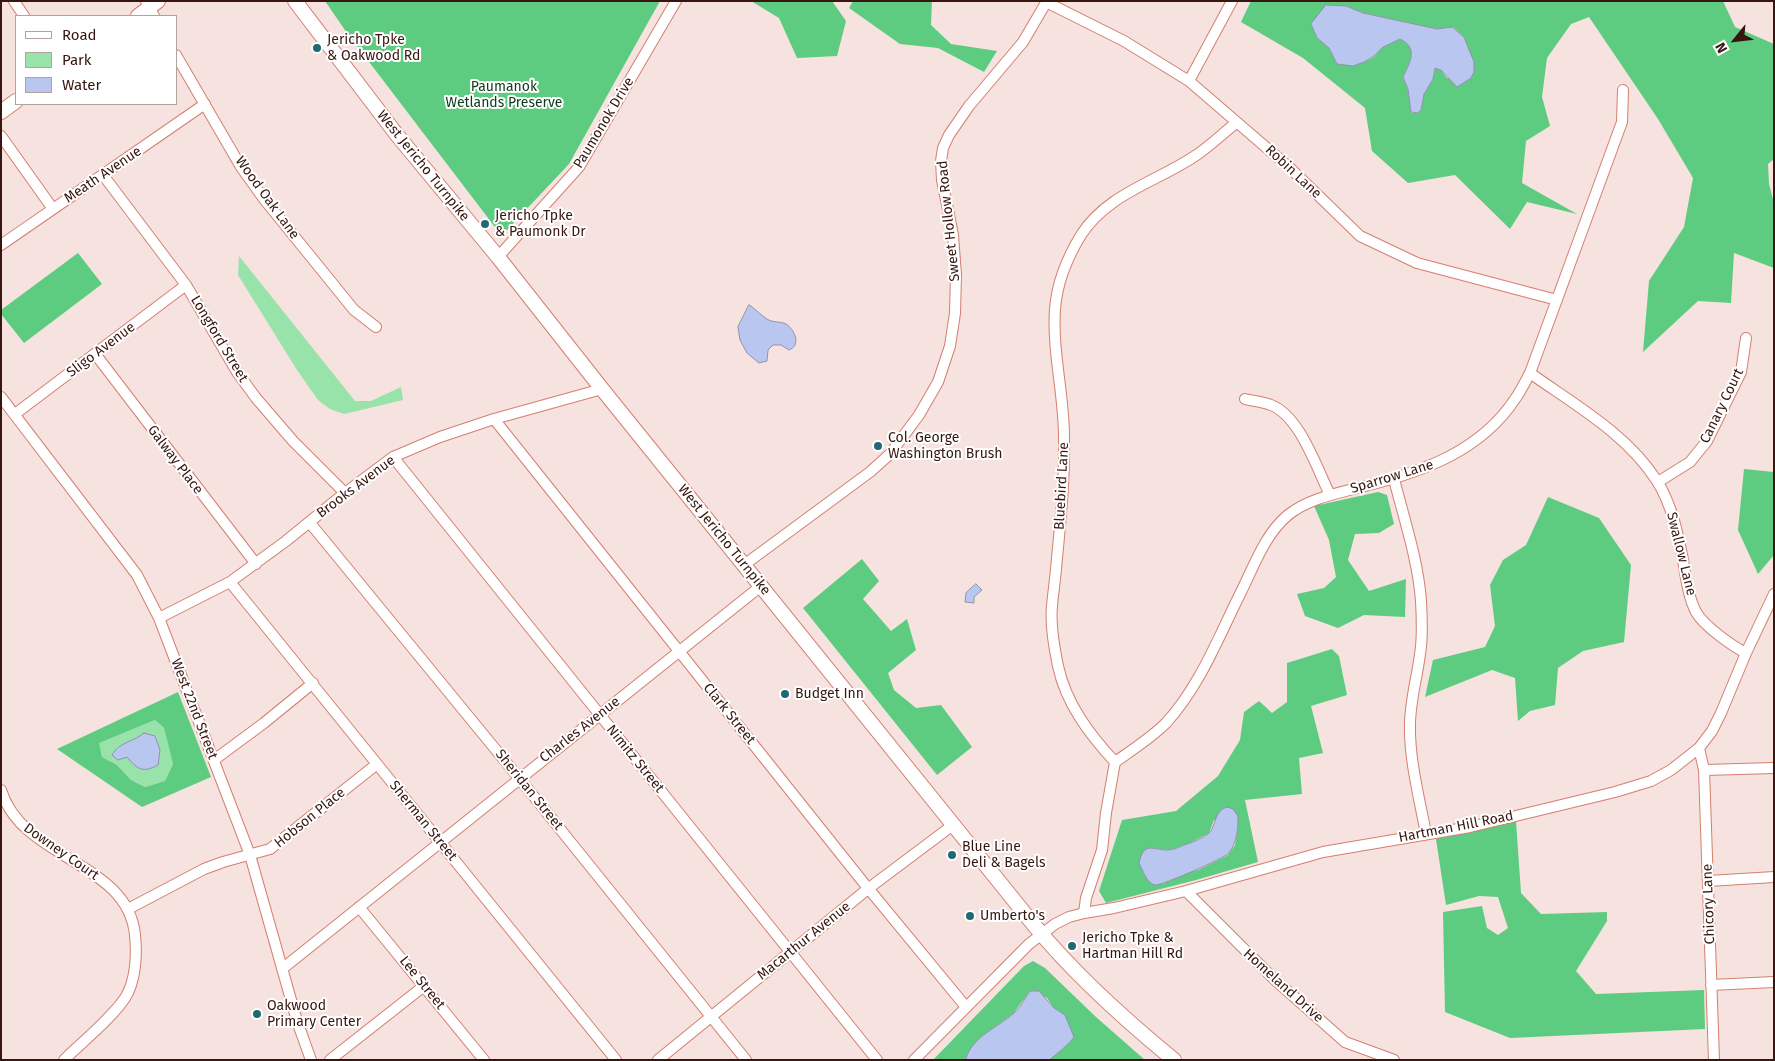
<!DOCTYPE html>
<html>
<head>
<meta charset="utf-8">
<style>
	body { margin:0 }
	#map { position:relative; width:1775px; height:1061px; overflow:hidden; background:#f6e2df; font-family:"Fira Sans",sans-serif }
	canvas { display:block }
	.frame { position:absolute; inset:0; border:2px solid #371610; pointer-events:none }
	.legend { position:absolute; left:15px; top:15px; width:162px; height:90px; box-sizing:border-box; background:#fff; border:1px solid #afa29f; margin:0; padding:6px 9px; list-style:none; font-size:15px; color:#371610 }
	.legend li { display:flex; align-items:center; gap:10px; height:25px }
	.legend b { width:25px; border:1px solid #afa29f }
	.north { position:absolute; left:1710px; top:15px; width:50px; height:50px; -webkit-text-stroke:4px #fff; paint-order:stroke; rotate:241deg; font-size:14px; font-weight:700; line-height:20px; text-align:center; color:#371610 }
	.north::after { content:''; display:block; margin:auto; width:18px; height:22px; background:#371610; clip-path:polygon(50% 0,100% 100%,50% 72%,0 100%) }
</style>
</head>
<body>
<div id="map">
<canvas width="1775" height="1061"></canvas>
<div class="frame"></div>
<ul class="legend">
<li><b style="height:6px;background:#fff"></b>Road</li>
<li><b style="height:14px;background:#97e3aa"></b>Park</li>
<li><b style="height:14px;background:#b9c6f0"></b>Water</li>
</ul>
<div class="north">N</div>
</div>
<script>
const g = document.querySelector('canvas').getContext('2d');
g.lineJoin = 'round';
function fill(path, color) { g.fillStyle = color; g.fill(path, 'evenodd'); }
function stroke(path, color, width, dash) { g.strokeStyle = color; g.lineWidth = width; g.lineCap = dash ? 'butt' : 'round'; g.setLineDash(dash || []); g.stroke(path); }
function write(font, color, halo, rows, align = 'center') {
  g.font = font + ' "Fira Sans",sans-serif'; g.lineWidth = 4; g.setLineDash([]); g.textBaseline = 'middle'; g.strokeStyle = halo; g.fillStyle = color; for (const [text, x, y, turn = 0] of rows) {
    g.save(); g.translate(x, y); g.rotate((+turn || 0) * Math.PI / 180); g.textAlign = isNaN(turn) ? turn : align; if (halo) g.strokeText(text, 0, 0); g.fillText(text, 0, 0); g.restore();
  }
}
fill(new Path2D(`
	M239 256 355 401H371L401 387 403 400 344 414 330 409 318 400 297 370 238 275Z
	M155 720 164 728 173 764 165 781 145 787 131 780 117 765 102 757 98 743Z`), '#97e3aa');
fill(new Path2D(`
	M325 1H660L569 164 507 230 498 231 347 33Z
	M751 1H832L846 21 837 56 797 58 779 18Z
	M853 1H932L931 25 951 44 997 51 984 72 938 48 900 44 849 8Z
	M1251 1H1723L1735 27 1774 44V159L1768 164 1769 184 1774 203V268L1734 253 1731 303 1698 301 1643 352 1649 281 1684 227 1693 178 1658 119 1589 17 1571 24 1547 58 1542 97 1550 126 1526 141 1522 183 1577 214 1527 202 1510 229 1455 175 1408 183 1372 151 1365 108 1303 58 1241 22ZM1346 6 1363 13 1437 29 1453 27 1464 37 1474 72 1467 81 1447 78 1441 70 1435 68 1433 79 1424 94 1421 110 1417 113H1411L1408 89 1403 77C1410 62 1419 48 1400 39L1383 47 1374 57 1364 62 1337 64 1329 48Z
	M78 253 102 284 24 343 1 314V310Z
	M1744 469 1774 472V555L1758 574 1738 530Z
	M1378 492 1387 495 1394 524 1379 533 1355 534 1348 560 1369 591 1406 579 1405 617 1364 615 1338 628 1305 616 1297 594 1324 588 1336 577 1329 540 1314 506Z
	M1548 497 1599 518 1631 565 1624 642 1583 651 1558 668 1555 705 1530 711 1518 721 1515 678 1492 670 1425 697 1433 660 1485 647 1495 626 1490 585 1503 560 1526 545Z
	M862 559 879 581 863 599 891 631 907 619 916 650 888 673 894 690 916 708 941 705 972 747 937 775 803 608Z
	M1332 649 1339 656 1347 695 1311 706 1323 753 1299 758 1302 794 1245 800 1258 862 1196 880 1106 903 1099 891 1122 820 1176 811 1218 776 1240 740 1244 712 1259 701 1272 713 1287 702V663ZM1214 820 1238 826 1235 845 1228 855 1198 870 1192 871 1162 884 1149 848 1170 850 1188 844 1209 833Z
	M178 692 211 777 142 807 57 749ZM155 720 164 728 173 764 165 781 145 787 131 780 117 765 102 757 99 743Z
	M1516 821 1521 893 1541 914 1607 912V921L1576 971 1596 994 1704 990 1705 1029 1510 1038 1445 1012 1443 912 1482 906 1487 928 1498 935 1508 928 1498 897 1479 896 1446 905 1436 839Z
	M1033 961 1045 968 1096 1017 1145 1060H1049L1064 1046 1070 1042 1065 1015 1054 1008 1047 998 1030 991 1013 1014 980 1038 966 1058 967 1060H933L1024 966Z`), '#5dcc80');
const water = new Path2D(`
	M1326 5 1346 6 1363 13 1437 29 1452 27 1464 37 1474 62V72L1471 78 1457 87 1441 70 1435 68 1433 79 1424 94 1421 110 1417 113 1411 112 1408 89 1403 77C1410 62 1419 48 1400 39L1383 47 1374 56 1364 62 1353 66 1337 64 1329 48 1317 38 1311 24Z
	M749 305 751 306C756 310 761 315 767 319 773 323 780 321 786 324 794 329 802 345 789 350L781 345H773L768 350 767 361 759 363 747 353 740 340 738 327Z
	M976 584 982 590 974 597V603L965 602 966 593Z
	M144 733 155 736 160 750 158 765C143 773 138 770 127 757L118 760 112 755C119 742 134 742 144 733Z
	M1227 807 1233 809 1238 816C1238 829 1237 842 1229 853 1225 858 1161 886 1155 885 1146 883 1143 870 1139 863 1144 841 1152 850 1168 850 1174 850 1181 846 1187 844 1194 842 1202 838 1208 834 1217 826 1213 811 1227 807Z
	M1030 991H1039L1054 1008 1065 1015 1074 1037C1069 1044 1057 1054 1049 1060H967L966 1058C974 1035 998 1028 1014 1013 1021 1007 1025 998 1030 991Z`);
fill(water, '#b9c6f0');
stroke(water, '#9291ad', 1);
const minor = new Path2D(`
	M14 1 24 16
	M146 1 154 16
	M1046 2 1124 41 1189 81 1290 168 1360 236 1417 263 1557 300
	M176 55 241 167 264 199 354 310 376 327
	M1189 81 1232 1
	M1 136 53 209
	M103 175 186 285 237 372 256 398 293 441 345 493
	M1 245 205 104
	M498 257 579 167 676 1
	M96 355 256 564
	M1530 373C1575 405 1627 434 1657 481 1672 505 1678 534 1683 560 1686 578 1688 596 1696 612 1704 626 1732 646 1746 653
	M1 397 137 575 159 618 250 855 297 1021 311 1060
	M1245 399C1253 401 1263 402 1271 405 1300 416 1317 469 1330 495
	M15 414 186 285
	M494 419 863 882 966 1007
	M393 457 877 1060
	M1394 479C1404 519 1418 560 1421 601 1422 619 1423 637 1420 654 1417 678 1410 701 1410 725 1409 759 1420 801 1426 834
	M1658 482 1690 462 1707 441 1741 372 1746 338
	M310 523 519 778 746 1060
	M744 565 870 472 890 454 919 415 938 382 950 346 955 313 956 275 953 235 942 180 941 161 943 148 949 135 969 106 1023 42 1047 1
	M230 582 616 1060
	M159 618 230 582 286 541 345 493 393 457 440 437 494 419 602 389
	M1699 748 1704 770 1714 1060
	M214 760 264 723 313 683
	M1115 762C1132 750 1151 738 1166 723 1200 686 1219 636 1241 592 1254 566 1265 534 1288 515 1309 498 1339 493 1365 486 1422 472 1481 451 1515 399 1521 391 1525 382 1530 373L1622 122 1623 90
	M1704 770 1774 768
	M1 790C22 860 128 861 135 935 137 954 136 981 125 998 111 1019 83 1041 64 1060
	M1708 881 1774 877
	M1186 891 1274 979 1345 1042 1394 1060
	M359 907 484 1060
	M128 909 204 869 223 862 270 849 377 764
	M1084 913 1086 898 1102 850 1106 813 1115 762C1090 735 1066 704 1058 666 1054 647 1050 625 1052 606 1053 594 1055 581 1056 569 1060 525 1065 481 1064 437 1064 394 1052 351 1055 309 1057 282 1067 258 1081 235 1107 194 1156 182 1195 156 1209 147 1222 134 1236 123
	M282 969 761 586
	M1711 985 1774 982
	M330 1060 424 986
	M658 1060 869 888 953 825
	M914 1060 1029 944 1055 924 1069 917 1084 913 1114 908 1186 891 1323 852 1470 827 1615 792 1651 781 1671 770 1699 748 1712 731 1721 713 1746 653 1774 594`);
const major = new Path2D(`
	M295 1 397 135 498 257 602 389 1034 925C1075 975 1124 1019 1174 1060
	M138 16 158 1
	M1 112 16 101`);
stroke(minor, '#d47f6f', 12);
stroke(major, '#d47f6f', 16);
stroke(minor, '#fff', 10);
stroke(major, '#fff', 14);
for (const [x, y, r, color] of [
	[317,48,5,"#1f6874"],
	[485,224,5,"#1f6874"],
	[878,446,5,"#1f6874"],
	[785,694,5,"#1f6874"],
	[952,855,5,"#1f6874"],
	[970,916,5,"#1f6874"],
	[1072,946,5,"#1f6874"],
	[257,1014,5,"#1f6874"]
]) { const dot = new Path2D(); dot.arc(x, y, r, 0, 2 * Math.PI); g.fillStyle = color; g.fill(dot); stroke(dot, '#fff', 2); }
write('14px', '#371610', '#fff', [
	["Jericho Tpke",327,40],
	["& Oakwood Rd",327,56],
	["Jericho Tpke",495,216],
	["& Paumonk Dr",495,232],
	["Col. George",888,438],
	["Washington Brush",888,454],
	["Budget Inn",795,694],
	["Blue Line",962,847],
	["Deli & Bagels",962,863],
	["Umberto's",980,916],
	["Jericho Tpke &",1082,938],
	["Hartman Hill Rd",1082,954],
	["Oakwood",267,1006],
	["Primary Center",267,1022]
], 'left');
write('14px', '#0b3a1c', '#fff', [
	["Paumanok",504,87],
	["Wetlands Preserve",504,103]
]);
write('14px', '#371610', '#fff', [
	["Paumonok Drive",604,123,-59],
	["West Jericho Turnpike",423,166,51],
	["Robin Lane",1293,172,43],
	["Meath Avenue",103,175,-34],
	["Wood Oak Lane",267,198,54],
	["Sweet Hollow Road",949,221,-96],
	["Longford Street",219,339,59],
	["Sligo Avenue",101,350,-37],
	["Canary Court",1722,406,-64],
	["Galway Place",175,460,53],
	["Sparrow Lane",1392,477,-17],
	["Bluebird Lane",1062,486,-87],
	["Brooks Avenue",356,487,-37],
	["West Jericho Turnpike",724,540,51],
	["Swallow Lane",1681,554,76],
	["West 22nd Street",194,709,69],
	["Clark Street",729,714,51],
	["Charles Avenue",580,730,-38],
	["Nimitz Street",635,759,51],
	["Sheridan Street",529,790,51],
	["Hobson Place",310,818,-39],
	["Sherman Street",423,821,51],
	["Hartman Hill Road",1456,827,-11],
	["Downey Court",61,852,35],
	["Chicory Lane",1709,904,-92],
	["Macarthur Avenue",804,941,-39],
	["Lee Street",422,983,51],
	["Homeland Drive",1283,986,42]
]);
</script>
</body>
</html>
